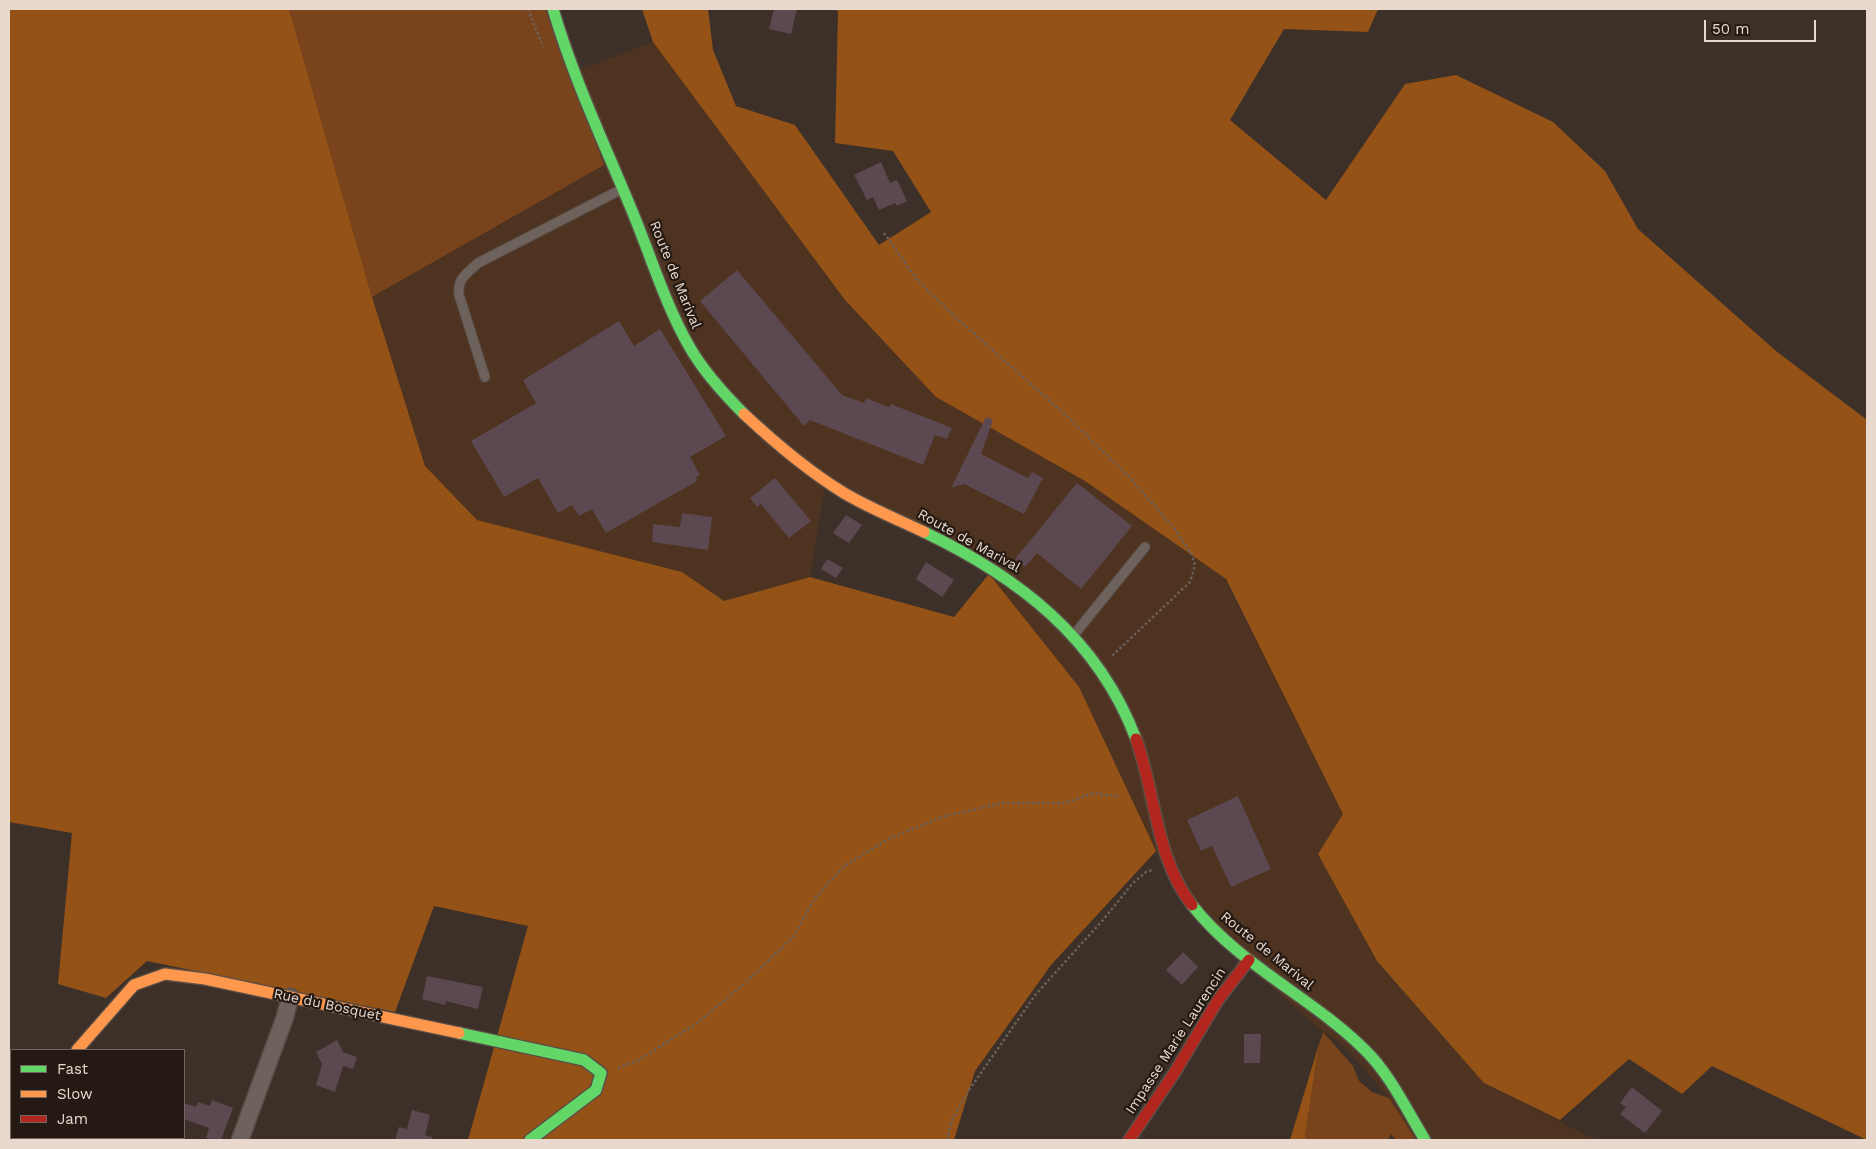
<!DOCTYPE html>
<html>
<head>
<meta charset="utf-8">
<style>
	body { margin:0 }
	#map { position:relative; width:1876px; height:1149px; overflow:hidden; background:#3d3028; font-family:"Work Sans",sans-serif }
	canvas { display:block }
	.frame { position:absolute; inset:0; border:10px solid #e8d8ce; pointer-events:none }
	.legend { position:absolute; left:10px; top:1049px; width:175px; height:90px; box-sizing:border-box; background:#251a13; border:1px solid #73665e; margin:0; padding:6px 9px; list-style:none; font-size:15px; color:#e8d8ce }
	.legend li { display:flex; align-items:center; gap:10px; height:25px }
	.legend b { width:25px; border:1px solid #73665e }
	.scale { position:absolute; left:1704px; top:20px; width:112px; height:22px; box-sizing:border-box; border:2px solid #e8d8ce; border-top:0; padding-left:6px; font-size:15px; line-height:18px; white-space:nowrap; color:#e8d8ce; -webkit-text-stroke:4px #251a13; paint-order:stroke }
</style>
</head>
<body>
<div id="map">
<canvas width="1876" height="1149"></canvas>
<div class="frame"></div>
<ul class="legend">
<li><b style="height:6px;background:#63d668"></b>Fast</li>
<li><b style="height:6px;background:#ff974d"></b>Slow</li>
<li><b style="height:6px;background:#b3261e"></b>Jam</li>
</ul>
<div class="scale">50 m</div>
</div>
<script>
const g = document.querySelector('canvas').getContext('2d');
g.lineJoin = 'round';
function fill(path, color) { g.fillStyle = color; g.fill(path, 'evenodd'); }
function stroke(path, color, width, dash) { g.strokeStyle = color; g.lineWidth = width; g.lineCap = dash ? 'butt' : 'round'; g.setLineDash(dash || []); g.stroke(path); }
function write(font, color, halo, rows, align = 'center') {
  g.font = font + ' "Work Sans",sans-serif'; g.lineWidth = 4.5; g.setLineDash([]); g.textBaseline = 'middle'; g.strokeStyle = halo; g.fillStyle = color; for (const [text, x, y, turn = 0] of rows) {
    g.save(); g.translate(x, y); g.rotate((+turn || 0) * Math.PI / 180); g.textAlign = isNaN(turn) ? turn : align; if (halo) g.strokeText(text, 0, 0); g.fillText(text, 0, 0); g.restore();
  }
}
fill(new Path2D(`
	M653 42 845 300 936 396 1085 481 1225 579 1344 814 1318 854 1484 1083 1596 1140H1416L1389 1098 1342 1044 1323 1032 1200 925 989 574 825 485 810 577 724 601 682 572 477 520 425 466 372 297 604 165 566 75Z`), '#4e3320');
fill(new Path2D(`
	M289 9H545L604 165 372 297Z
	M1323 1032 1353 1066 1359 1081 1372 1092 1389 1098 1416 1140H1396L1391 1134 1388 1140H1307L1305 1136 1319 1044Z`), '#79441b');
fill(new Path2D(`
	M9 9H289L372 297 425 466 477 520 682 572 724 601 810 577 954 617 989 574 1079 687 1156 851 1051 965 975 1071 954 1140H468L528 926 434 906 395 1012 147 961 106 998 58 984 72 833 9 822Z
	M642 9H708L713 50 736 106 795 125 879 245 931 212 893 151 835 143 838 11 831 9H1378L1368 32 1284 29 1230 120 1326 200 1405 84 1456 75 1553 122 1605 171 1638 229 1776 351 1867 420V1140L1712 1066 1682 1094 1629 1059 1560 1120 1484 1083 1377 961 1318 854 1343 814 1226 579 1085 481 936 397 845 300 653 42Z
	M1319 1044 1305 1136 1307 1140H1290Z`), '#955217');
fill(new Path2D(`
	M774 9H797L791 34 769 29Z
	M881 162 890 183 897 180 907 201 897 206 895 203 879 210 873 197 867 200 854 175Z
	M737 270 842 395 864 403 866 398 889 407 891 404 952 428 947 439 935 435 923 465 810 420 804 426 700 301Z
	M619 321 634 346 660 329 726 436 690 457 700 475 696 477 697 481 606 533 592 509 579 516 572 505 558 513 538 478 504 497 471 441 536 403 523 380Z
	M986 417 993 420 981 454 1028 478 1032 472 1043 478 1024 514 964 484 951 488Z
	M775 478 811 521 789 538 761 504 757 507 750 498Z
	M1077 483 1132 526 1081 589 1037 553 1025 567 1015 559Z
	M682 513 712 517 708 550 652 542 653 524 680 527Z
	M846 515 862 525 849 543 833 533Z
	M827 559 843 568 836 578 821 569Z
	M926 562 954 580 942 597 916 579Z
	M1238 796 1271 869 1231 887 1212 846 1201 851 1187 820Z
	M1183 952 1198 967 1182 985 1166 970Z
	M427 976 483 987 478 1009 446 1001 445 1005 422 999Z
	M1244 1034H1261L1260 1063H1244Z
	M337 1040 343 1052 357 1057 353 1069 343 1066 335 1092 316 1085 322 1064 316 1052Z
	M1632 1087 1662 1111 1645 1133 1620 1114 1626 1107 1620 1103Z
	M212 1100 233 1108 221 1140H213L206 1138 209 1128 184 1119V1103L196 1107 198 1102 210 1106Z
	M412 1110 430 1115 425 1135 432 1137V1140H395L399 1127 407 1129Z`), '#5c4850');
const lane = new Path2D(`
	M485 377 459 295C457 279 466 274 478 263L622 189
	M1073 636 1145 547`);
const street = new Path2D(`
	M9 1134 11 1131
	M240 1140 285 1017 290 997`);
const fast = new Path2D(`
	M553 9C573 77 603 141 630 206 650 253 664 302 689 346 703 371 723 393 744 414
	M924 532C1018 577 1098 638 1136 739
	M1192 905C1239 965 1310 996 1364 1049 1390 1074 1406 1109 1425 1140
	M459 1033 584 1060 601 1073 596 1090 530 1140`);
const slow = new Path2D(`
	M744 414C774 442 808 471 844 493 869 508 897 519 924 532
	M77 1050 134 985 165 974 205 979 459 1033`);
const jam = new Path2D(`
	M1136 739C1156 794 1155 857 1192 905
	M1129 1140 1175 1072 1218 1000 1249 960`);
stroke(lane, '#5a4e47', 11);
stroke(street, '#5a4e47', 19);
stroke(fast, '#5a4e47', 14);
stroke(slow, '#5a4e47', 14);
stroke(jam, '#5a4e47', 14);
stroke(new Path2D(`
	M528 9 543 47
	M884 233 918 281 950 312 1070 419 1130 478 1174 528 1192 555 1195 566 1190 582 1112 656
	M618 1068 637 1061 697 1023 744 984 794 936 814 899 844 866 890 838 942 817 1002 803H1065L1094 793 1119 797
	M947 1140 951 1122 969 1090 1036 994 1103 920 1133 883 1146 872 1152 870`), '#6a615b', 2.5, [2.5, 2.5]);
stroke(lane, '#6d635c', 9);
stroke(street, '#6d635c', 16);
stroke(fast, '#63d668', 11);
stroke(slow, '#ff974d', 11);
stroke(jam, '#b3261e', 11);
write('14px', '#e8d8ce', '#251a13', [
	["Route de Marival",675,275,68],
	["Route de Marival",969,541,29],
	["Route de Marival",1267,951,39],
	["Rue du Bosquet",327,1005,12],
	["Impasse Marie Laurencin",1176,1041,-57]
]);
</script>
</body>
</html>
